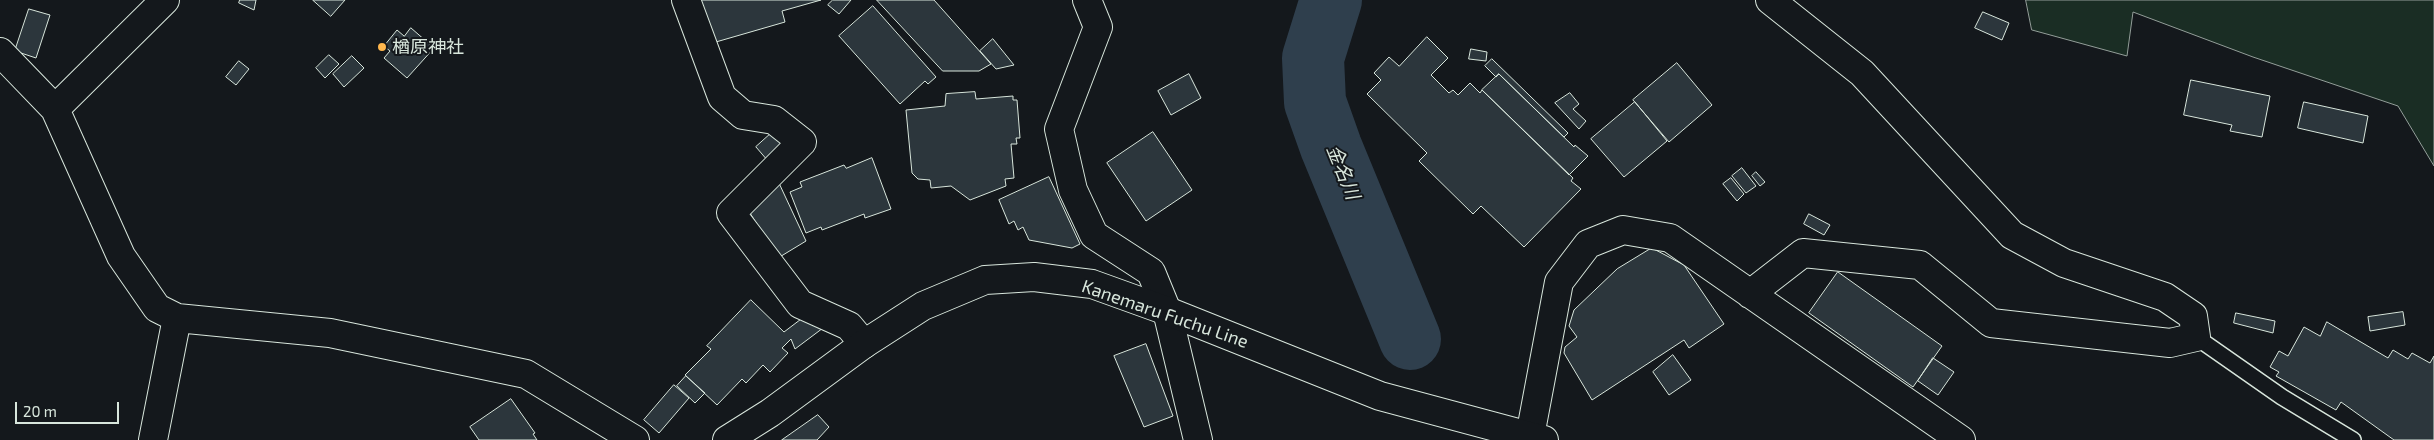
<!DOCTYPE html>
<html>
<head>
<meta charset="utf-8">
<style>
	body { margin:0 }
	#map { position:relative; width:2434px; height:440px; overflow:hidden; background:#14181c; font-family:"Exo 2",sans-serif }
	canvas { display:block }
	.scale { position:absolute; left:15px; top:402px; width:104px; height:22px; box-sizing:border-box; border:2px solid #d8e6dc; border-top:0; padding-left:6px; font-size:15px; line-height:18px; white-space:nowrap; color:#d8e6dc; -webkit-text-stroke:4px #14181c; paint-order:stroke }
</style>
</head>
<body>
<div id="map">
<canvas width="2434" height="440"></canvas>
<div class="scale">20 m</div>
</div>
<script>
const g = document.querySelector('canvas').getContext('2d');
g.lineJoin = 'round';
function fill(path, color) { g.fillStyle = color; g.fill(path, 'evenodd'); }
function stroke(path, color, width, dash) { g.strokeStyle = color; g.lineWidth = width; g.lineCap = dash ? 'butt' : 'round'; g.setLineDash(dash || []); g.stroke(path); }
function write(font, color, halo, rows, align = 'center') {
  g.font = font + ' "Exo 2","Noto Sans JP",sans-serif'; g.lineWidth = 4; g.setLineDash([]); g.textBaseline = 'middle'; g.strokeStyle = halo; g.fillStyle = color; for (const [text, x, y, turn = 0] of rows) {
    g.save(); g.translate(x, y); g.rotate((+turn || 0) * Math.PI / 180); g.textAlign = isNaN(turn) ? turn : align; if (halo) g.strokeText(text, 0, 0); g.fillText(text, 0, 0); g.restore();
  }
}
const green = new Path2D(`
	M2026 0H2434V166L2398 106 2253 57 2133 12 2127 56 2032 30Z`);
fill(green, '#1a2d24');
stroke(green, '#939e99', 1);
stroke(new Path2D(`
	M1331 0 1313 58 1315 102 1331 147 1410 339`), '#2f3f4d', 62);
const building = new Path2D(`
	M240 0H256L254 10 239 3Z
	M313 0H345L331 16Z
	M692 0H821L782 11 785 22 709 44Z
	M833 0H851L839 14 828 5Z
	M877 0H934L991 64 979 71H943Z
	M873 6 936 77 928 84 925 81 900 104 839 36Z
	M29 9 50 15 36 58 15 51Z
	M1983 12 2009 23 2002 40 1975 28Z
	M411 28 434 48 407 78 384 58 390 51 384 46 397 30 404 36Z
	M1427 37 1448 58 1431 75 1449 93 1453 90 1458 95 1470 83 1480 93 1482 90 1573 178 1571 181 1581 189 1524 247 1481 206 1473 214 1419 161 1427 153 1367 94 1381 80 1374 73 1389 57 1399 66Z
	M993 39 1014 65 996 69 980 51Z
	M1471 49 1487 52 1486 61 1469 59Z
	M329 55 339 64 325 78 316 68Z
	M352 56 364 68 344 87 333 74Z
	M1492 59 1568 133 1564 137 1499 74 1496 77 1485 66Z
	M239 61 249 69 236 85 226 77Z
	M1677 63 1712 105 1669 142 1633 100Z
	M1189 74 1201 98 1171 115 1158 91Z
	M1499 74 1574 147 1575 145 1588 156 1569 175 1482 90Z
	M2191 80 2270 96 2262 137 2230 131 2232 125 2184 115Z
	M975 92 976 99 1013 96V100H1017L1020 138H1016L1017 144H1011L1014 178 1005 179 1006 186 970 200 951 186 931 188 930 180 918 179 912 173 906 110 945 106 946 94Z
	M1570 93 1579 104 1573 109 1586 121 1579 129 1555 103Z
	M1635 102 1667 141 1624 177 1591 139Z
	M2304 102 2368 116 2363 143 2298 128Z
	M776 129 788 143 768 161 756 147Z
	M1153 132 1192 190 1146 221 1107 163Z
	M872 158 891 209 865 218 864 214 822 230 821 227 806 233 790 192 802 187 800 182 844 165 846 168Z
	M1742 168 1756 186 1746 193 1732 176Z
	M1756 172 1765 182 1760 186 1752 176Z
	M1049 177 1080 244 1072 248 1029 240 1023 227 1018 230 1014 221 1009 224 999 200Z
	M1731 178 1744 194 1737 201 1723 184Z
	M778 181 806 241 778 258 745 205Z
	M1809 214 1830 225 1824 235 1804 224Z
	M1652 248 1684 265 1724 324 1689 348 1684 340 1592 400 1564 353 1565 347 1577 337 1569 326 1574 310 1617 269Z
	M1838 272 1942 346 1913 387 1809 313Z
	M751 300 784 332 809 313 827 325 795 349 791 339 782 348 788 353 770 372 763 365 746 383 742 379 717 405 685 375 711 349 707 346Z
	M2403 312 2405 325 2370 331 2368 317Z
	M2236 313 2275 321 2273 333 2234 323Z
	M2327 322 2388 358 2393 350 2408 359 2412 353 2430 363 2434 356V440H2394L2341 402 2336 410 2276 376 2279 372 2270 367 2279 351 2288 356 2304 327 2320 336Z
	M1146 344 1173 416 1144 427 1114 356Z
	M1673 355 1691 380 1669 395 1653 372Z
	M1933 358 1954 372 1938 395 1918 381Z
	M686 376 705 393 695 403 677 386Z
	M674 385 689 398 659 433 644 420Z
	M511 399 535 433 533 434 537 440H479L470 427Z
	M818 415 829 427 817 440H782Z`);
fill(building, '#2c363c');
stroke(building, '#d8e6dc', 1);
const service = new Path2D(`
	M2196 337 2282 397 2353 440`);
const minor = new Path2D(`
	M686 0 722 97 743 115 774 120 802 142 731 213 800 304 849 326 864 344
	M1087 0 1098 27 1059 129 1073 190 1094 235 1151 272 1167 311 1198 440
	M0 52 55 109 121 256 157 308 177 318 330 333 526 374 635 440
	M55 109 165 0
	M1750 294 1803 253 1920 265 1991 323 2170 343 2196 337 2193 316 2165 297 2064 263 2012 235 1862 73 1770 0
	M1530 436 1559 282 1588 244 1623 230 1670 238 1961 440
	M153 440 177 318`);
const secondary = new Path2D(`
	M727 440 770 413 864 344 923 306 985 280 1034 277 1092 284 1167 311 1380 396 1544 440`);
stroke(service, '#d8e6dc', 18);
stroke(minor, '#d8e6dc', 30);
stroke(secondary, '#d8e6dc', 30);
stroke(service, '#14181c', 15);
stroke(minor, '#14181c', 28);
stroke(secondary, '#14181c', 28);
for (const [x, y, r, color] of [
	[382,47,5,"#ffb74d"]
]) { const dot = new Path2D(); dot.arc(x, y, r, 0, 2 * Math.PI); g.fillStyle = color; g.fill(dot); stroke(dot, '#14181c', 2); }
write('18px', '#d8e6dc', '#14181c', [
	["楢原神社",392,47]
], 'left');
write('18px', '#d8e6dc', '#14181c', [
	["Kanemaru Fuchu Line",1165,314,19]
]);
write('italic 19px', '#d8e6dc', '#14181c', [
	["金名川",1343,172,68]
]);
</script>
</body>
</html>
